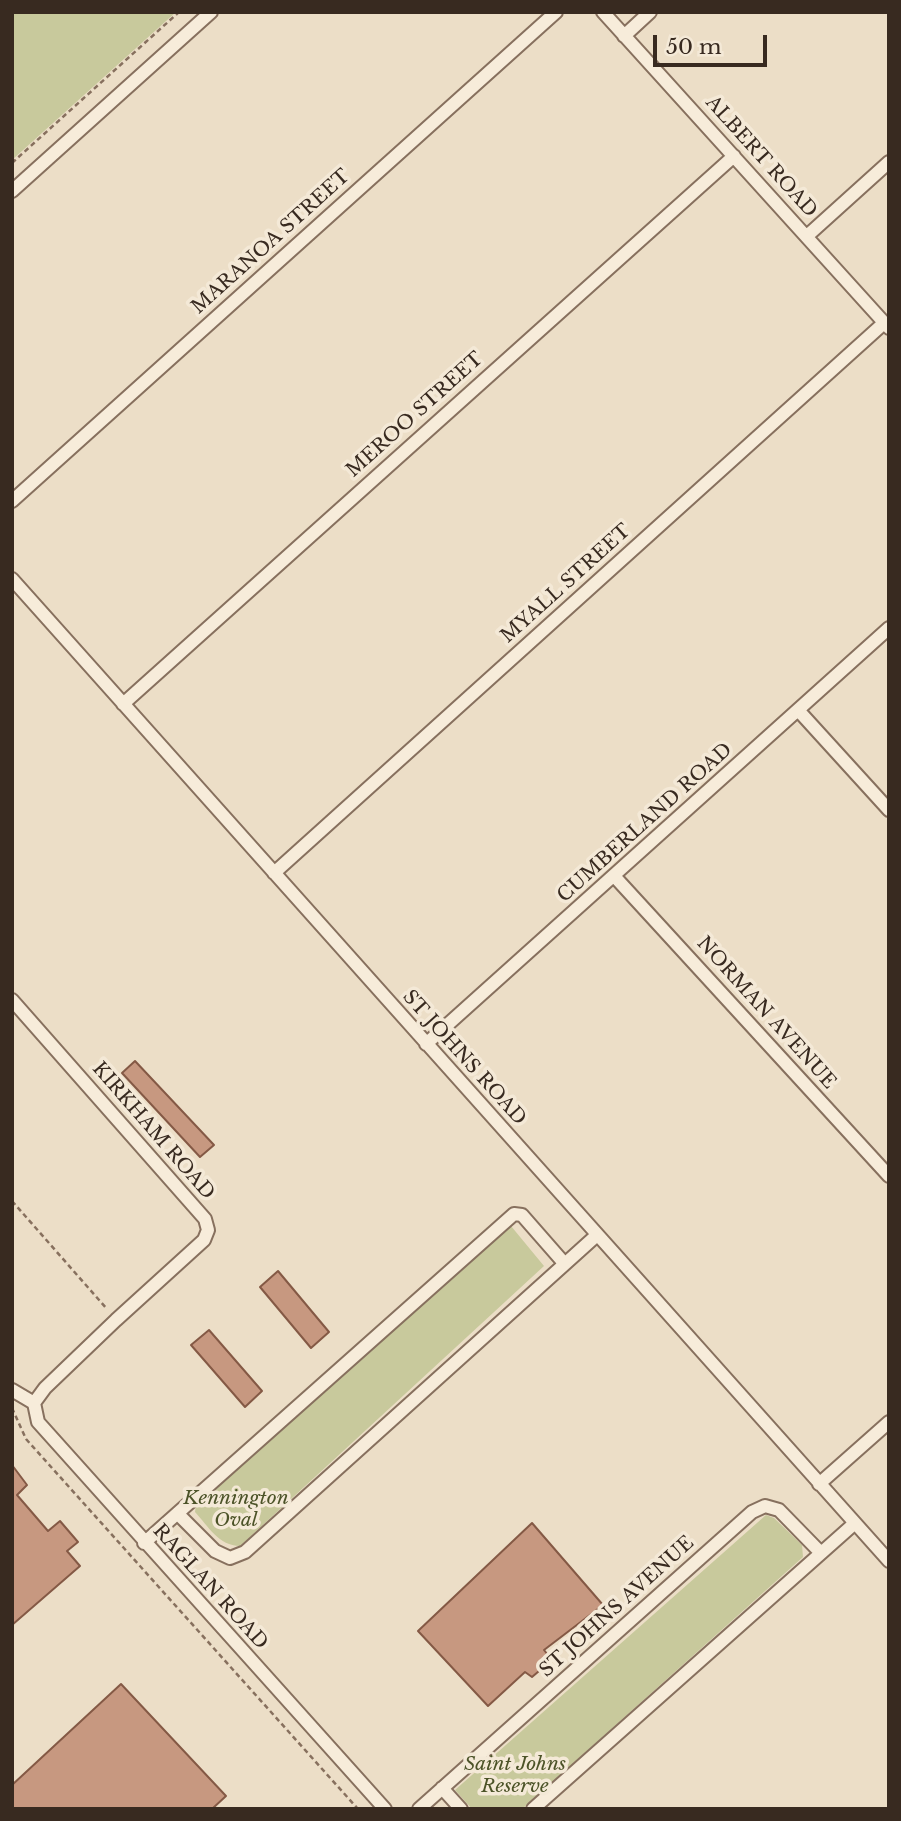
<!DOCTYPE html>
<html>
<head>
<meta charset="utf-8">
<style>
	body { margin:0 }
	#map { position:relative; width:901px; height:1821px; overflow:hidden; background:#ecdec7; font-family:"Libre Baskerville",serif }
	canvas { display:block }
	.frame { position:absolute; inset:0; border:14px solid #382a20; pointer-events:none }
	.scale { position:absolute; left:653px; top:35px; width:114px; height:32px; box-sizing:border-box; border:4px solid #382a20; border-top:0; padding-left:9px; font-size:21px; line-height:24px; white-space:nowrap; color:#382a20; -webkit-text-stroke:5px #f4e9d7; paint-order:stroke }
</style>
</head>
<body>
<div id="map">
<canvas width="901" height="1821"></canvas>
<div class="frame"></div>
<div class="scale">50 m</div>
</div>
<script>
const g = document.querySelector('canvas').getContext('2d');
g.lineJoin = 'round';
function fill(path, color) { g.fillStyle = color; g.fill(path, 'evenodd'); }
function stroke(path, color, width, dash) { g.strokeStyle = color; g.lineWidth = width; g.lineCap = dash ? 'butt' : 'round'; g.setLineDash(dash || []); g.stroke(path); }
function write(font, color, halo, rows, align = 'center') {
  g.font = font + ' "Libre Baskerville",serif'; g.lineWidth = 7; g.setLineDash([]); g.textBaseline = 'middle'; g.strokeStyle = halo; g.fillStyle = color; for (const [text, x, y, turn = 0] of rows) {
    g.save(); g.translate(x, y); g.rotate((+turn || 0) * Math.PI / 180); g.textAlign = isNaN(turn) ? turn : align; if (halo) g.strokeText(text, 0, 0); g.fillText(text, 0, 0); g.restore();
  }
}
fill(new Path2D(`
	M12 12H176L12 160Z
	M511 1226 544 1266 240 1546C219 1546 208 1526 195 1512L196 1505Z
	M766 1515 774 1518 802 1545 803 1557 522 1809H472L455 1790Z`), '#c8c99c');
const building = new Path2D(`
	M135 1061 214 1145 200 1157 122 1073Z
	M278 1271 329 1332 311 1348 260 1287Z
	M209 1330 262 1391 245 1407 191 1345Z
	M12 1465 27 1485 17 1495 48 1531 60 1521 78 1542 67 1551 80 1566 12 1625Z
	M532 1523 603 1605 544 1650 552 1660 532 1677 525 1672 488 1706 418 1631Z
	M121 1684 226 1796 212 1809H12V1785Z`);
fill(building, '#c79880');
stroke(building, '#845945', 2);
const street = new Path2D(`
	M603 12 889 328
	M624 36 650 12
	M12 191 211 12
	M807 236 889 162
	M12 501 556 12
	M12 579 889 1561
	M123 704 734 156
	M798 710 889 810
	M274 873 884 323
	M615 877 889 1176
	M12 1000 205 1219 208 1230 204 1240 116 1320 45 1388 34 1403
	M426 1044 889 628
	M12 1390 34 1403 38 1422 385 1809
	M819 1484 889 1422
	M178 1514 215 1551 230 1558 245 1552 597 1235
	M144 1543 514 1214 522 1215 564 1263
	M442 1788 461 1809
	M419 1809 752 1512 765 1506 779 1510 820 1552
	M533 1809 855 1523`);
stroke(street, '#87705e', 16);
stroke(new Path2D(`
	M12 163 179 12
	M12 1201 107 1309
	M12 1408 26 1439 358 1809`), '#87705e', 2.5, [5, 3.5]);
stroke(street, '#f7ecda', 12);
write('19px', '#382a20', '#f4e9d7', [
	["ALBERT ROAD",761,157,48],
	["MARANOA STREET",271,242,-42],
	["MEROO STREET",415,415,-42],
	["MYALL STREET",566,584,-42],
	["CUMBERLAND ROAD",645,823,-42],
	["NORMAN AVENUE",766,1013,48],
	["ST JOHNS ROAD",464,1058,48],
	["KIRKHAM ROAD",153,1131,49],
	["RAGLAN ROAD",210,1587,48],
	["ST JOHNS AVENUE",617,1607,-42]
]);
write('italic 19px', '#4c5328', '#f4e9d7', [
	["Kennington",236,1499],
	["Oval",236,1521],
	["Saint Johns",515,1765],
	["Reserve",515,1787]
]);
</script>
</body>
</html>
